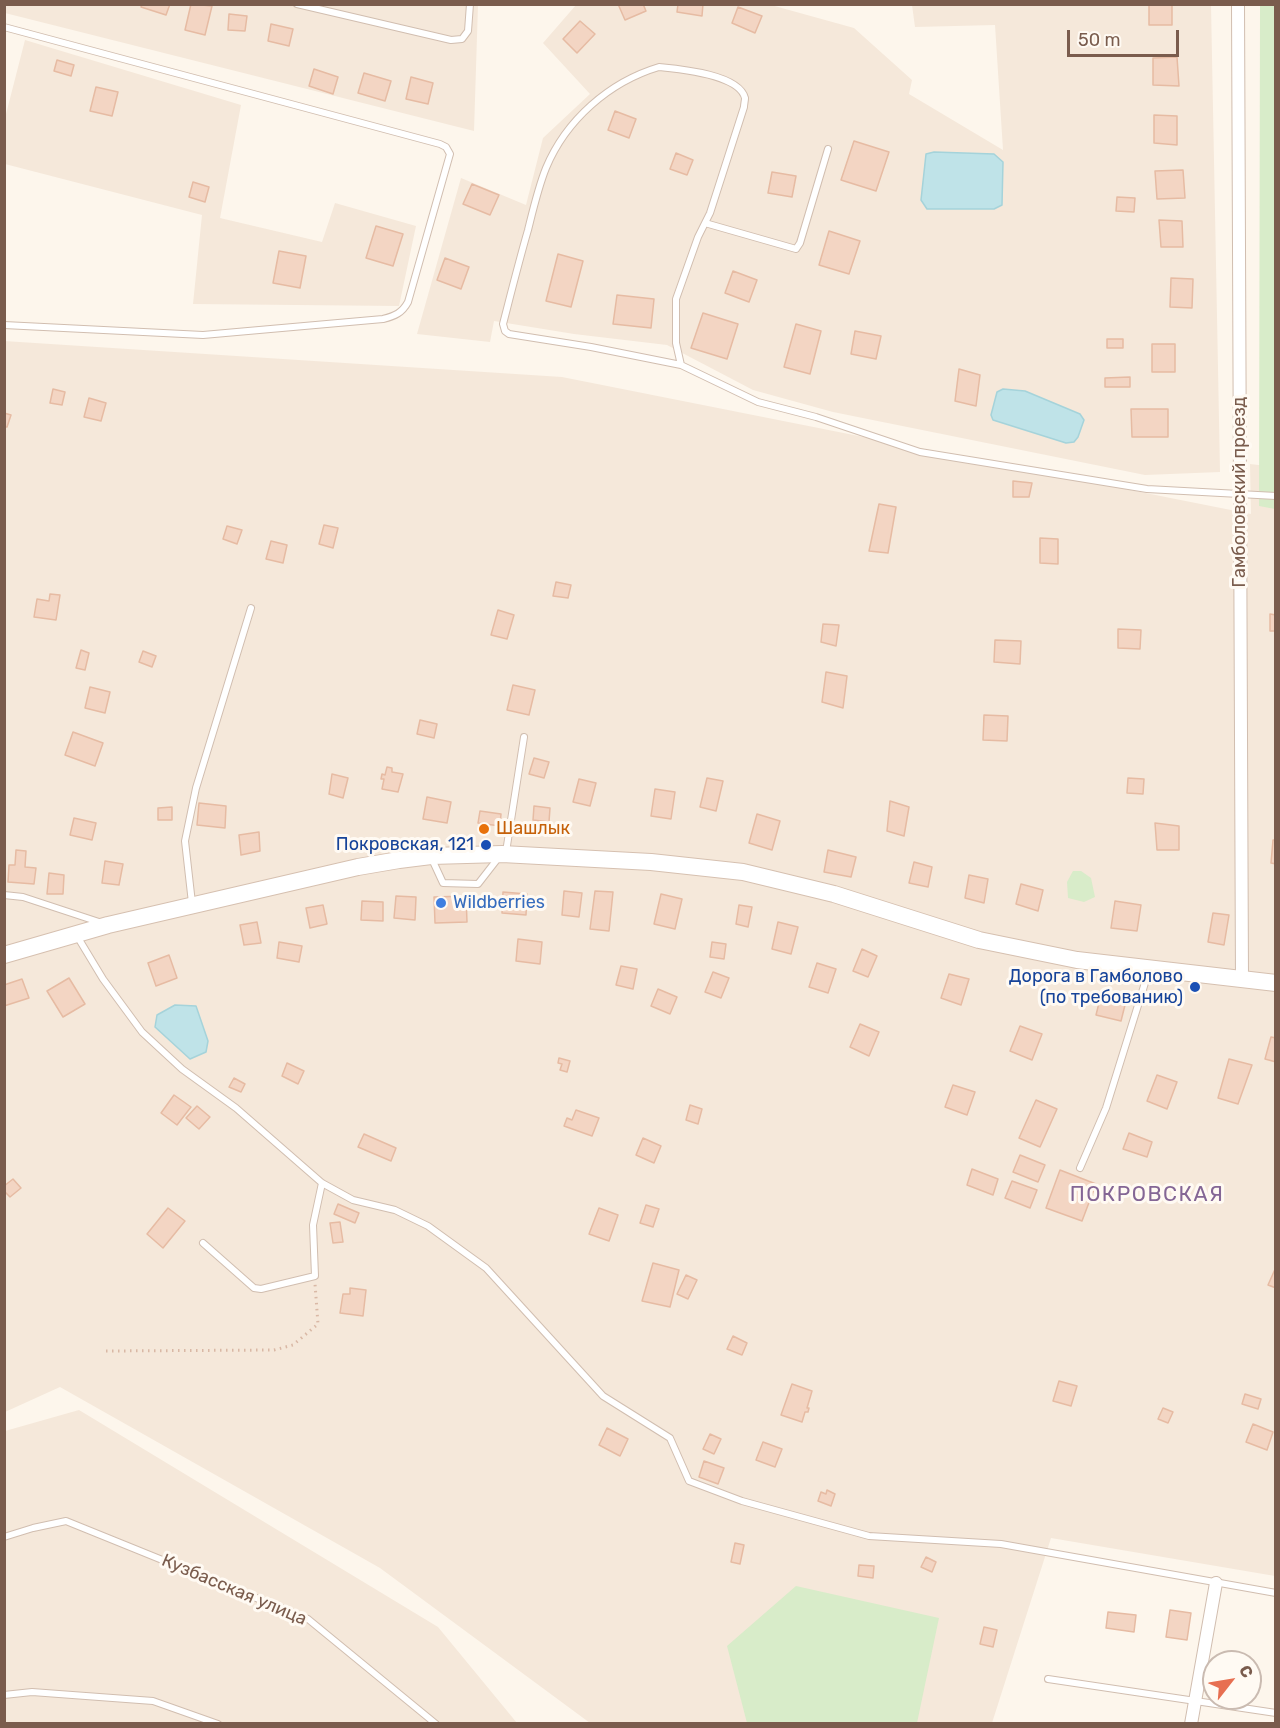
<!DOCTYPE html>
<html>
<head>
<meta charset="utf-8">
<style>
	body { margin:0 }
	#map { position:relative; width:1280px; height:1728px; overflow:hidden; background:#fdf6ec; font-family:Rubik,sans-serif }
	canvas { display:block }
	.frame { position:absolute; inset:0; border:6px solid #7a5c4d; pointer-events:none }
	.north { position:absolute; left:1202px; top:1650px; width:60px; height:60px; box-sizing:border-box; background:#fffaf3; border:2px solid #cabbb1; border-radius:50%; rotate:59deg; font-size:16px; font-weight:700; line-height:24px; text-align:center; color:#7a5c4d }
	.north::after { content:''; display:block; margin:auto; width:21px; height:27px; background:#e76f51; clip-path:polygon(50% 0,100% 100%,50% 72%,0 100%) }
	.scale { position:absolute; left:1067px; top:30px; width:112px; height:27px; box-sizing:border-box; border:3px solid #7a5c4d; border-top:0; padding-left:8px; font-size:18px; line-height:21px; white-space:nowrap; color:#7a5c4d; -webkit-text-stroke:4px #fffaf3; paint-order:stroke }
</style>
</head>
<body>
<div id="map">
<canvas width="1280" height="1728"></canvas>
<div class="frame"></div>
<div class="north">С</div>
<div class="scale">50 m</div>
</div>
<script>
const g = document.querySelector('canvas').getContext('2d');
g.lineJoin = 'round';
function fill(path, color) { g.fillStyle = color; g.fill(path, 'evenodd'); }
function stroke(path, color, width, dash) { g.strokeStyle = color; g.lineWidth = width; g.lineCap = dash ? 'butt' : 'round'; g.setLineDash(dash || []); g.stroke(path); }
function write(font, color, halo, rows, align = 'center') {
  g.font = font + ' Rubik,sans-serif'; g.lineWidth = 6; g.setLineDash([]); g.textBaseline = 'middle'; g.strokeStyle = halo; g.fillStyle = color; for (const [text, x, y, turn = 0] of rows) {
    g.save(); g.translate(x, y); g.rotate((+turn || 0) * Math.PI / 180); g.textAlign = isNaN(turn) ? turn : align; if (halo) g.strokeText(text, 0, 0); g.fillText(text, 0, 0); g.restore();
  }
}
fill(new Path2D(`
	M4 5H478L474 131 5 13Z
	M576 5H771L854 28 912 80 909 94 1003 150 995 25 915 27 912 5H1211L1220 472 1145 475 833 412 753 390 667 345 574 334 494 321 490 342 417 334 461 178 526 205 543 138 590 94 543 43Z
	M25 40 241 105 220 218 322 242 335 203 416 226 399 306 193 304 202 215 5 164V118Z
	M4 341 562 377 1251 514 1250 464 1275 467V1576L1051 1538 992 1723H590L380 1568 60 1387 5 1412Z
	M79 1410 438 1627 517 1723 5 1724V1431Z`), '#f5e8da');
fill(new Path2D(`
	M1275 4V509L1259 506 1260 5Z
	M1073 871H1081L1091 878 1095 897 1084 902 1068 898 1067 882Z
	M796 1586 939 1618 917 1723H747L727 1646Z`), '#d8ecc9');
const water = new Path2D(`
	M934 152 994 154 1003 162 1002 205 994 209H927L921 200 926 154Z
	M1003 389 1025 391 1080 414 1084 420 1078 437 1074 442 1066 443 993 420 991 415 997 392Z
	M175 1005 196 1006 208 1041 206 1052 190 1059 155 1027 157 1015Z`);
fill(water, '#bfe3e8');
stroke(water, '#a5d3da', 1.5);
const building = new Path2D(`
	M142 4H170L166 15 141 7Z
	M191 4 212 6 205 35 185 30Z
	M618 4H643L646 11 625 20Z
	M678 4H703L702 16 677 12Z
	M1172 4V25H1149V5Z
	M738 7 762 16 755 33 732 23Z
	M229 14 247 16 245 31 228 30Z
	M580 21 595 34 577 53 563 39Z
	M271 24 293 29 289 46 268 41Z
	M1177 57 1179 86 1153 85V58Z
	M57 60 74 65 71 76 54 71Z
	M314 69 338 77 333 94 309 86Z
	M364 73 391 81 385 101 358 93Z
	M411 77 433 83 428 104 406 99Z
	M96 87 118 92 112 116 90 111Z
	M615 111 636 119 629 138 608 130Z
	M1154 115 1177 116V145L1154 143Z
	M854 141 889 152 876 191 841 180Z
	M676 153 693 160 687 175 670 169Z
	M1183 170 1185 198 1157 199 1155 171Z
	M772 172 796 176 792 197 768 193Z
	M193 182 209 187 205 202 189 197Z
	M472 184 499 195 490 215 463 204Z
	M1117 197 1135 198 1134 212 1116 211Z
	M1159 220 1182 221 1183 247H1161Z
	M376 226 403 234 393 266 366 258Z
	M829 231 860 241 849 274 819 265Z
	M279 251 306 256 300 288 273 283Z
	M558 254 583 261 571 307 546 301Z
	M445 258 469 267 461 289 437 280Z
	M733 271 757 280 749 302 725 293Z
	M1171 278 1193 279 1192 308 1170 307Z
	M617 295 654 299 651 328 613 324Z
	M703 313 738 324 727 359 691 348Z
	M796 324 821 331 810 374 784 367Z
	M855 331 881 336 876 359 851 354Z
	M1107 339H1123V348H1107Z
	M1152 344H1175V372H1152Z
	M959 369 980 375 976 406 955 401Z
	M1130 377V387H1105V378Z
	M53 389 65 392 62 405 50 403Z
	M89 398 106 403 101 421 84 417Z
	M1131 409H1168V437H1132Z
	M4 413 11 415 7 427H4Z
	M1013 481 1032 483 1029 497H1013Z
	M879 504 896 507 888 553 869 551Z
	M324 525 338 528 333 548 319 544Z
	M227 526 242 530 237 544 223 539Z
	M1040 538 1058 539V564L1040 563Z
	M271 541 287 545 283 563 266 559Z
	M556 582 571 585 568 598 553 596Z
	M50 594 60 595 56 620 34 617 37 599 49 601Z
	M498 610 514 615 507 639 491 635Z
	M1270 614 1276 615V631H1270Z
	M823 624 839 625 836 646 821 642Z
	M1118 629 1141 630 1140 649 1118 648Z
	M995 640 1021 641 1020 664 994 662Z
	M81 650 89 653 85 670 76 668Z
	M143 651 156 656 152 667 139 662Z
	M826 672 847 676 843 708 822 702Z
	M513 685 535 690 529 715 507 710Z
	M90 687 110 692 105 713 85 708Z
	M984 715 1008 716 1007 741 983 740Z
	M420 720 437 724 434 738 417 734Z
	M73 732 103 743 95 766 65 755Z
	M534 758 549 762 544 778 529 774Z
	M387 767 392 768V772L403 774 398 792 382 789 384 779H381L382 774 385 775Z
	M332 774 348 778 343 798 329 794Z
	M707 778 723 781 716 811 700 807Z
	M1128 778 1144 779 1143 794 1127 793Z
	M579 779 596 783 590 806 573 802Z
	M655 789 675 792 671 819 651 816Z
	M427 797 451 802 447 823 423 819Z
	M890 801 909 807 904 836 887 831Z
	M199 803 226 806 225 828 197 825Z
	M534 806 550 808 549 822 533 820Z
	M172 807V820H158V808Z
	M480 811 501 814 500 826 478 823Z
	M757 814 780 821 772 850 749 843Z
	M74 818 96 823 92 840 70 835Z
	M1155 823 1179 826V850H1157Z
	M259 832 260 851 241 855 239 835Z
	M1273 840H1276V864L1271 863Z
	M16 850 26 851 25 867 36 868 34 884 8 882 9 865H15Z
	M828 850 856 857 851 877 824 872Z
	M105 861 123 864 119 885 102 883Z
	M914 862 932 867 928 887 909 883Z
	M49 873 64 875 63 894H47Z
	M969 875 988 879 984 903 965 898Z
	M1021 884 1043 890 1038 911 1016 904Z
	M564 891 582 893 579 917 562 915Z
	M595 891 613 892 609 931 590 929Z
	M503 892 527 894 526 915 502 913Z
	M661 894 682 899 675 929 654 924Z
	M396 896 416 897 415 920 394 918Z
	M466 896 467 922 435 923 434 897Z
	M362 901 383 902V921L361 920Z
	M1115 901 1141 905 1137 931 1111 928Z
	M323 905 327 924 310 928 306 908Z
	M739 905 752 907 748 927 736 924Z
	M1213 913 1229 915 1224 945 1208 942Z
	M257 922 261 943 244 945 240 925Z
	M778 922 798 927 791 954 772 949Z
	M518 939 542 942 540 964 516 961Z
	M279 942 302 946 299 962 277 958Z
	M712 942 726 944 724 959 710 957Z
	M862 949 877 956 868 977 853 971Z
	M169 955 177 978 156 986 148 963Z
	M817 963 836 969 828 993 809 987Z
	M621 966 637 969 633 989 616 985Z
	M713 972 729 978 721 998 705 992Z
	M949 974 969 979 961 1005 941 998Z
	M69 978 85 1004 63 1017 47 991Z
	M22 979 29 998 4 1006V985Z
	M658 989 677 997 670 1014 651 1006Z
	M1102 991 1127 997 1121 1021 1096 1015Z
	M860 1024 879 1032 869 1056 850 1047Z
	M1020 1026 1042 1034 1032 1060 1010 1051Z
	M1271 1037 1276 1038V1062L1265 1059Z
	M559 1058 570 1061 567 1072 560 1070 562 1064 558 1063Z
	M1229 1059 1252 1065 1238 1104 1218 1098Z
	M287 1063 304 1071 298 1084 282 1076Z
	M1157 1075 1177 1082 1167 1109 1147 1101Z
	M234 1078 245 1084 241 1092 229 1087Z
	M953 1085 975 1092 967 1115 945 1107Z
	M174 1095 191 1107 177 1125 161 1113Z
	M1036 1100 1057 1109 1040 1147 1019 1138Z
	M690 1105 702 1109 698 1124 686 1120Z
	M197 1106 210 1117 199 1129 186 1118Z
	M576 1110 599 1118 592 1136 564 1126 567 1118 572 1120Z
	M1129 1133 1152 1142 1147 1157 1123 1149Z
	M364 1134 396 1148 391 1161 358 1147Z
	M643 1138 661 1146 654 1163 636 1155Z
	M1020 1155 1045 1165 1038 1182 1013 1172Z
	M972 1169 998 1179 993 1195 967 1185Z
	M1060 1170 1096 1184 1082 1221 1046 1208Z
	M13 1179 21 1188 10 1197 4 1191V1186Z
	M1012 1181 1037 1190 1030 1208 1005 1198Z
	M338 1204 359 1213 355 1223 334 1214Z
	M646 1205 659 1209 653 1227 640 1223Z
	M168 1208 185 1221 163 1248 147 1234Z
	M599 1208 618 1215 609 1241 589 1234Z
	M340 1222 343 1242 333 1243 330 1223Z
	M653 1263 679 1270 670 1307 642 1301Z
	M1276 1267V1288L1268 1285Z
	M686 1275 697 1280 688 1299 677 1294Z
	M350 1288 366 1290 363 1316 340 1313 343 1294H350Z
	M733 1336 747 1343 742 1355 727 1349Z
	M1059 1381 1077 1386 1071 1406 1053 1401Z
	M792 1384 812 1391 807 1408H809L808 1412H805L802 1422 781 1415Z
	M1245 1394 1261 1399 1258 1409 1242 1404Z
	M1163 1408 1173 1412 1168 1423 1158 1419Z
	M1253 1424 1273 1432 1267 1450 1246 1442Z
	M607 1428 628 1439 620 1456 599 1445Z
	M710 1434 721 1439 714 1454 703 1449Z
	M763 1442 782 1449 775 1467 756 1460Z
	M704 1461 724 1468 718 1484 699 1477Z
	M827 1490 835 1494 831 1506 818 1501 821 1492 826 1494Z
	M735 1543 744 1545 740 1564 731 1562Z
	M926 1557 936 1562 932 1572 921 1567Z
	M859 1565 874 1566 873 1578 858 1576Z
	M1170 1610 1191 1613 1187 1640 1166 1637Z
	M1108 1612 1136 1615 1134 1632 1106 1628Z
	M984 1627 997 1630 993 1647 980 1644Z`);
fill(building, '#f3d5c3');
stroke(building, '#e6bba3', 1.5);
const service = new Path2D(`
	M297 4 451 40 462 39 468 31 470 4
	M4 27 440 144 446 147 450 154 408 302C402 313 395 316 383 319L203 335 4 325
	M659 67C679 69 739 74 745 98 745 101 744 104 744 107L710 213 698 237 676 299V343L681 365 591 347 509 334 505 331 503 324C511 293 519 261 528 230 533 210 538 188 546 168 566 120 609 82 659 67Z
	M705 223 796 249 800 243 828 149
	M681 365 758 402 816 417 920 452 1147 489 1276 496
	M506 852 524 737
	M431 857 443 883 478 884 499 857
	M4 895 23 897 102 923
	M192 903 185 841 196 788 251 608
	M77 936 103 979 142 1032 182 1069 236 1108 322 1183 353 1200 395 1210 428 1226 486 1268 603 1396 670 1438 689 1481 742 1501 869 1536 1001 1544 1276 1593
	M1080 1168 1106 1108 1149 970
	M203 1243 254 1288 261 1289 315 1276 313 1225 322 1183
	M4 1537 33 1528 66 1521 308 1619 436 1724
	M1048 1679 1276 1713
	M4 1695 32 1692 153 1701 218 1724`);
const minor = new Path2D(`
	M1238 4 1242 979
	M1191 1724 1216 1583`);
const secondary = new Path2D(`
	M4 955 108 925 358 867 399 860 431 856 502 854 651 862 743 872 834 894 979 940 1077 960 1276 983`);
stroke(service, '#d1beb0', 8);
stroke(minor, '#d1beb0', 14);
stroke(secondary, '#d6c0b0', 18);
stroke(new Path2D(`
	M106 1351 274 1350 293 1345 318 1324 315 1284`), '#d9b8a5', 3, [1.5, 4.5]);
stroke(service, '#fff', 6);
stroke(minor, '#fff', 12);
stroke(secondary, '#fff', 16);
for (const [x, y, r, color] of [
	[484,829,6,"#e8710a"],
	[486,845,6,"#1a4fb4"],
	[441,903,6,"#3f7fe0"],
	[1195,987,6,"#1a4fb4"]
]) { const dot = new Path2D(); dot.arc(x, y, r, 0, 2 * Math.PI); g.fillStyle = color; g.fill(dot); stroke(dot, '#fffaf3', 2); }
write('18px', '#7a5c4d', '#fffaf3', [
	["Гамболовский проезд",1240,492,-90],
	["Кузбасская улица",234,1590,23]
]);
write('18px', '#c56008', '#fffaf3', [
	["Шашлык",496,829]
], 'left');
write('18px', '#164399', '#fffaf3', [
	["Покровская, 121",474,845],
	["Дорога в Гамболово",1183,977],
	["(по требованию)",1183,998]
], 'right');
write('18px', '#366cbe', '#fffaf3', [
	["Wildberries",453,903]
], 'left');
g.letterSpacing = '1.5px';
write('21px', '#846695', '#fffaf3', [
	["ПОКРОВСКАЯ",1147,1195]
]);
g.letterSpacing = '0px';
</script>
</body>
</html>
